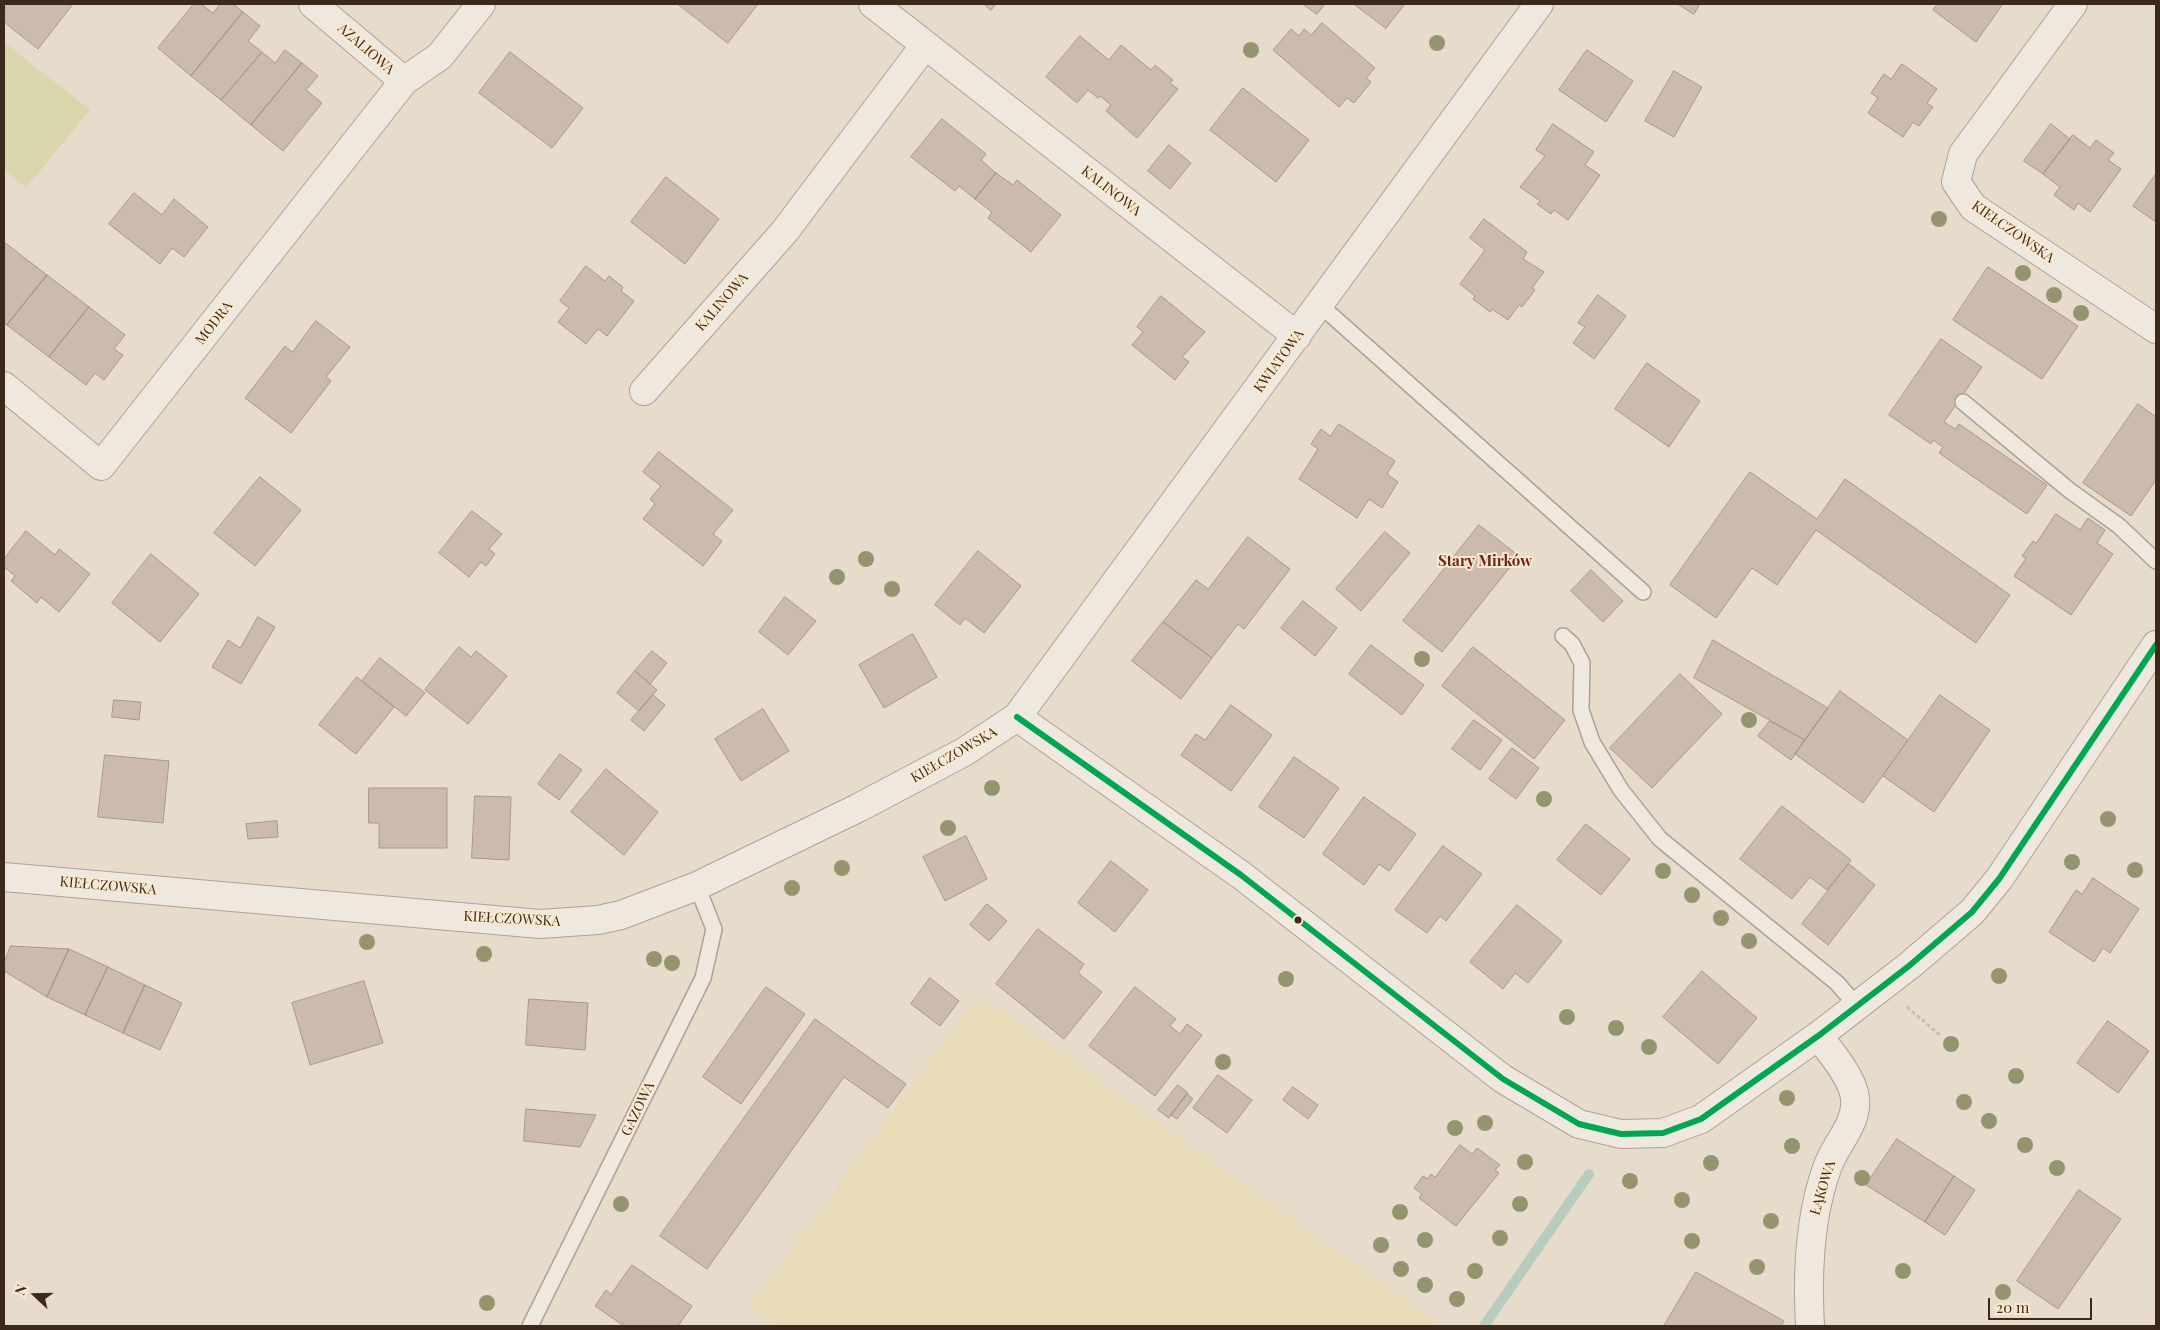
<!DOCTYPE html>
<html>
<head>
<meta charset="utf-8">
<style>
	body { margin:0 }
	#map { position:relative; width:2160px; height:1330px; overflow:hidden; background:#e7dccb; font-family:"Playfair Display",serif }
	canvas { display:block }
	.frame { position:absolute; inset:0; border:5px solid #3c291b; pointer-events:none }
	.north { position:absolute; left:10px; top:1270px; width:50px; height:50px; -webkit-text-stroke:4px #f9ead0; paint-order:stroke; rotate:291deg; font-size:14px; font-weight:700; line-height:20px; text-align:center; color:#3c291b }
	.north::after { content:''; display:block; margin:auto; width:18px; height:22px; background:#3c291b; clip-path:polygon(50% 0,100% 100%,50% 72%,0 100%) }
	.scale { position:absolute; left:1988px; top:1298px; width:104px; height:22px; box-sizing:border-box; border:2px solid #3c291b; border-top:0; padding-left:6px; font-size:15px; line-height:18px; white-space:nowrap; color:#3c291b; -webkit-text-stroke:4px #f9ead0; paint-order:stroke }
</style>
</head>
<body>
<div id="map">
<canvas width="2160" height="1330"></canvas>
<div class="frame"></div>
<div class="north">N</div>
<div class="scale">20 m</div>
</div>
<script>
const g = document.querySelector('canvas').getContext('2d');
g.lineJoin = 'round';
function fill(path, color) { g.fillStyle = color; g.fill(path, 'evenodd'); }
function stroke(path, color, width, dash) { g.strokeStyle = color; g.lineWidth = width; g.lineCap = dash ? 'butt' : 'round'; g.setLineDash(dash || []); g.stroke(path); }
function write(font, color, halo, rows, align = 'center') {
  g.font = font + ' "Playfair Display",serif'; g.lineWidth = 4; g.setLineDash([]); g.textBaseline = 'middle'; g.strokeStyle = halo; g.fillStyle = color; for (const [text, x, y, turn = 0] of rows) {
    g.save(); g.translate(x, y); g.rotate((+turn || 0) * Math.PI / 180); g.textAlign = isNaN(turn) ? turn : align; if (halo) g.strokeText(text, 0, 0); g.fillText(text, 0, 0); g.restore();
  }
}
fill(new Path2D(`
	M979 994 1442 1326H773L748 1308Z`), '#e8dbba');
fill(new Path2D(`
	M4 42 90 110 26 188 4 169Z`), '#dad6ac');
stroke(new Path2D(`
	M1484 1326 1589 1174`), '#b7cbbe', 10);
const building = new Path2D(`
	M4 4H73L38 49 4 22Z
	M194 4H201L213 13 220 4H233L243 12 191 76 158 48Z
	M678 4H758L728 43Z
	M984 4H996L991 10Z
	M1303 4H1325L1317 14Z
	M1354 4H1405L1386 28Z
	M1678 4H1700L1694 14Z
	M1938 4H2003L1976 42 1933 10Z
	M243 12 260 26 248 41 262 52 221 100 191 76Z
	M1322 23 1375 68 1366 78 1371 82 1354 103 1347 98 1339 107 1273 50 1291 29 1299 36 1304 29 1311 35Z
	M1080 36 1109 60 1121 45 1151 70 1155 65 1173 80 1170 83 1178 89 1137 138 1106 111 1111 105 1100 96 1098 98 1088 90 1077 103 1046 77Z
	M285 50 302 63 251 125 221 100 262 52 275 63Z
	M1587 50 1633 81 1606 122 1559 90Z
	M510 52 583 108 552 148 479 93Z
	M302 63 318 76 306 90 322 103 283 151 251 125Z
	M1902 64 1937 89 1927 103 1933 107 1919 126 1913 122 1903 137 1868 113 1878 98 1871 93 1884 74 1891 79Z
	M1674 71 1702 87 1674 137 1645 121Z
	M1243 88 1309 140 1276 182 1210 130Z
	M942 119 986 154 981 160 996 173 975 199 959 186 955 191 911 157Z
	M1553 124 1594 152 1585 165 1600 175 1568 220 1554 210 1551 214 1537 204 1540 201 1520 187 1545 156 1536 150Z
	M2051 124 2070 139 2043 174 2024 161Z
	M2073 135 2090 148 2096 140 2114 153 2108 160 2121 169 2090 212 2078 203 2074 210 2054 195 2060 187 2043 174Z
	M1169 145 1191 163 1170 189 1148 171Z
	M996 173 1013 185 1017 180 1061 215 1031 252 988 218 992 212 975 199Z
	M2156 174V222L2133 206Z
	M666 177 719 219 685 264 631 222Z
	M134 193 162 215 174 199 208 227 184 257 172 248 160 264 109 224Z
	M1484 219 1527 252 1523 259 1544 272 1532 288 1535 290 1522 307 1519 305 1508 320 1492 309 1490 312 1473 299 1475 296 1460 284 1485 250 1470 238Z
	M4 242 47 275 7 325 4 323Z
	M586 266 605 281 609 276 623 287 621 291 634 301 607 336 598 329 586 344 558 322 569 308 560 301Z
	M1988 267 2078 326 2042 379 1953 320Z
	M47 275 89 307 49 357 7 325Z
	M1598 295 1626 316 1594 359 1573 343 1585 327 1578 323Z
	M1161 296 1205 332 1182 357 1189 362 1175 380 1132 345 1143 332 1137 327Z
	M89 307 125 335 114 349 123 355 104 380 95 373 86 385 49 357Z
	M316 321 350 347 326 377 331 381 291 433 245 398 285 346 292 352Z
	M1941 339 1982 367 1944 422 1955 429 1959 424 2047 485 2027 514 1939 453 1943 447 1933 440 1931 444 1889 415Z
	M1647 363 1700 401 1669 447 1615 409Z
	M2138 404 2156 417V480L2131 516 2083 483Z
	M1339 424 1395 461 1387 474 1398 482 1382 508 1369 499 1357 518 1299 479 1318 449 1311 444 1321 429 1330 436Z
	M659 452 733 510 713 534 722 541 703 566 643 519 655 504 650 499 661 486 643 472Z
	M1750 472 1817 519 1845 479 2010 595 1976 643 1816 530 1777 585 1752 568 1716 618 1670 585Z
	M260 477 301 510 255 566 214 533Z
	M472 511 502 534 489 549 495 554 486 566 481 562 469 577 439 553Z
	M2056 514 2080 530 2088 518 2105 530 2097 543 2113 554 2071 615 2014 576 2026 558 2022 556 2033 541 2036 543Z
	M1479 525 1519 556 1442 652 1403 621Z
	M26 531 55 555 59 549 90 574 59 612 41 597 37 603 11 581 15 576 4 567V559Z
	M1385 532 1410 553 1361 611 1336 589Z
	M1248 537 1290 569 1244 629 1238 624 1212 658 1163 622 1196 580 1208 589Z
	M978 551 1021 586 984 633 965 618 960 625 935 605Z
	M151 554 199 594 160 642 112 603Z
	M1591 570 1623 601 1603 622 1571 591Z
	M785 597 816 621 788 655 759 632Z
	M1303 601 1337 628 1315 656 1281 628Z
	M258 617 275 627 241 684 212 667 228 640 240 648Z
	M1163 622 1212 658 1181 699 1132 661Z
	M913 634 937 677 884 708 859 665Z
	M1713 640 1828 708 1805 740 1694 678Z
	M1371 645 1424 685 1402 715 1349 674Z
	M459 647 471 657 476 651 507 676 468 724 425 690Z
	M1473 647 1565 720 1534 759 1442 686Z
	M652 651 667 663 650 684 635 671Z
	M380 658 425 693 406 716 362 681Z
	M635 671 657 690 639 711 617 693Z
	M1680 674 1722 714 1652 788 1610 748Z
	M357 677 394 707 356 754 319 725Z
	M1840 691 1908 740 1863 803 1795 754Z
	M653 695 665 705 644 731 631 720Z
	M1940 695 1990 730 1934 812 1883 776Z
	M114 700 141 702 139 720 112 717Z
	M1231 705 1272 735 1231 791 1181 755 1196 734 1205 740Z
	M763 709 789 751 741 781 715 739Z
	M1474 720 1502 740 1480 770 1452 749Z
	M1770 721 1805 740 1791 760 1758 736Z
	M1512 748 1539 768 1516 799 1489 779Z
	M560 754 582 770 559 800 538 784Z
	M105 755 169 761 163 823 98 817Z
	M1294 757 1339 788 1304 838 1259 807Z
	M606 769 658 812 624 855 571 812Z
	M369 788H447V848H379V823H369Z
	M475 796 511 797 509 860 472 858Z
	M1364 797 1416 834 1389 871 1379 864 1364 885 1323 854Z
	M1782 806 1851 860 1827 890 1810 877 1792 899 1740 859Z
	M277 821 278 837 248 839 246 824Z
	M1586 824 1630 859 1601 895 1557 860Z
	M966 836 987 879 945 901 923 857Z
	M1443 846 1482 874 1446 921 1440 916 1427 933 1395 910Z
	M1111 861 1148 890 1115 932 1078 903Z
	M1849 864 1875 885 1828 945 1802 924Z
	M2093 878 2139 909 2110 953 2103 948 2094 962 2049 932 2076 890 2082 894Z
	M987 904 1007 921 989 941 970 925Z
	M1517 905 1562 941 1528 983 1515 973 1503 989 1470 962Z
	M1038 929 1084 964 1078 973 1102 992 1064 1039 996 984Z
	M11 946 69 949 47 997 4 971V963Z
	M69 949 108 967 85 1015 47 997Z
	M108 967 145 985 123 1033 85 1015Z
	M1702 971 1757 1018 1718 1064 1663 1017Z
	M930 978 959 1001 940 1026 911 1004Z
	M364 981 383 1043 310 1065 292 1003Z
	M145 985 182 1003 160 1050 123 1033Z
	M766 987 805 1014 741 1104 703 1077Z
	M1135 987 1176 1019 1170 1026 1180 1034 1187 1024 1202 1035 1155 1096 1089 1046Z
	M529 999 588 1003 585 1050 526 1045Z
	M815 1019 906 1084 888 1108 844 1077 707 1269 660 1236Z
	M2108 1021 2149 1051 2118 1093 2077 1063Z
	M1218 1075 1252 1100 1227 1133 1193 1108Z
	M1178 1085 1188 1093 1169 1118 1158 1110Z
	M1293 1087 1318 1105 1308 1119 1283 1100Z
	M1187 1094 1193 1099 1177 1119 1171 1115Z
	M526 1109 596 1115 580 1147 524 1141Z
	M1897 1139 1954 1176 1925 1222 1866 1185Z
	M1460 1145 1472 1154 1477 1148 1500 1165 1495 1170 1499 1173 1456 1226 1419 1198 1422 1194 1414 1188 1423 1176 1428 1179 1431 1174 1435 1177Z
	M1954 1176 1975 1190 1945 1235 1925 1222Z
	M2079 1190 2121 1219 2058 1309 2017 1281Z
	M632 1265 692 1306 678 1326H624L595 1306 606 1290 611 1294Z
	M1696 1272 1784 1321 1781 1326H1664Z`);
fill(building, '#ccbaac');
stroke(building, '#a7978a', 1);
const service = new Path2D(`
	M1320 305 1643 592
	M1963 402 2069 490 2119 526 2156 561
	M1563 636 1572 644 1582 663 1581 710 1592 742 1621 790 1660 839 1837 983 1857 1006
	M530 1326 703 978 714 929 697 886`);
const minor = new Path2D(`
	M313 4 404 81 440 56 481 4
	M873 4 1297 336
	M2073 4 1963 154 1956 182 1973 207 2156 329
	M4 386 101 466 404 81
	M644 391 785 231 925 45
	M1017 717 1241 875 1503 1079 1579 1124 1621 1134 1663 1133 1701 1119 1818 1036 1910 965 1972 912 1999 879 2156 645
	M4 877 540 924 598 920 621 915 697 886 858 808 964 752 1017 717 1539 4
	M1810 1326C1807 1273 1809 1218 1827 1168 1835 1144 1858 1124 1855 1098 1853 1078 1830 1051 1818 1036`);
stroke(service, '#aca195', 18);
stroke(minor, '#aca195', 30);
stroke(new Path2D(`
	M1907 1007 1940 1035`), '#c7bfb5', 3, [4, 2.5]);
stroke(service, '#efe8de', 15);
stroke(minor, '#efe8de', 28);
stroke(new Path2D(`
	M1017 717 1241 875 1503 1079 1579 1124 1621 1134 1663 1133 1701 1119 1818 1036 1910 965 1972 912 1999 879 2156 645`), '#00a651', 6);
g.fillStyle = '#94956d';
for (const [x, y] of [
	[1437,43],
	[1251,50],
	[1939,219],
	[2023,273],
	[2054,295],
	[2081,313],
	[866,559],
	[837,577],
	[892,589],
	[1422,659],
	[1749,720],
	[992,788],
	[1544,799],
	[2108,819],
	[948,828],
	[2072,862],
	[842,868],
	[2135,870],
	[1663,871],
	[792,888],
	[1692,895],
	[1721,918],
	[1749,941],
	[367,942],
	[484,954],
	[654,959],
	[672,963],
	[1999,976],
	[1286,979],
	[1567,1017],
	[1616,1028],
	[1951,1044],
	[1649,1047],
	[1223,1062],
	[2016,1076],
	[1787,1098],
	[1964,1102],
	[1989,1121],
	[1485,1123],
	[1455,1128],
	[2025,1145],
	[1792,1146],
	[1525,1162],
	[1711,1163],
	[2057,1168],
	[1862,1178],
	[1630,1181],
	[1682,1200],
	[621,1204],
	[1520,1204],
	[1400,1212],
	[1771,1221],
	[1500,1238],
	[1425,1240],
	[1692,1241],
	[1381,1245],
	[1757,1267],
	[1401,1269],
	[1475,1271],
	[1903,1271],
	[1425,1285],
	[2003,1292],
	[1457,1299],
	[487,1303]
]) { g.beginPath(); g.arc(x, y, 8, 0, 2 * Math.PI); g.fill(); }
for (const [x, y, r, color] of [
	[1298,920,4.5,"#3c291b"]
]) { const dot = new Path2D(); dot.arc(x, y, r, 0, 2 * Math.PI); g.fillStyle = color; g.fill(dot); stroke(dot, '#f9ead0', 2); }
write('14px', '#3c291b', '#f9ead0', [
	["AZALIOWA",366,49,41],
	["KALINOWA",1111,191,38],
	["KIEŁCZOWSKA",2013,232,35],
	["KALINOWA",722,302,-49],
	["MODRA",214,323,-52],
	["KWIATOWA",1279,361,-54],
	["KIEŁCZOWSKA",954,755,-30],
	["KIEŁCZOWSKA",108,886,5],
	["KIEŁCZOWSKA",512,919,3],
	["GAZOWA",638,1109,-64],
	["ŁĄKOWA",1823,1188,-73]
]);
write('bold 15px', '#6e2216', '#f9ead0', [
	["Stary Mirków",1485,561]
]);
</script>
</body>
</html>
